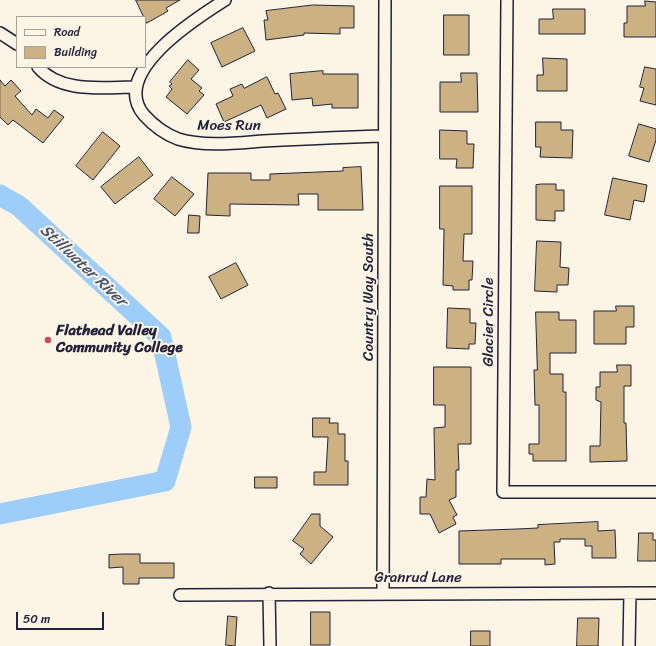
<!DOCTYPE html>
<html>
<head>
<meta charset="utf-8">
<style>
	body { margin:0 }
	#map { position:relative; width:656px; height:646px; overflow:hidden; background:#fcf5e5; font-family:Sriracha,sans-serif }
	canvas { display:block }
	.legend { position:absolute; left:16px; top:16px; width:130px; height:52px; box-sizing:border-box; background:#fcf5e5; border:1px solid #a5a1a1; margin:0; padding:5px 7px; list-style:none; font-size:12px; color:#22223b }
	.legend li { display:flex; align-items:center; gap:8px; height:20px }
	.legend b { width:20px; border:1px solid #a5a1a1 }
	.scale { position:absolute; left:16px; top:612px; width:88px; height:18px; box-sizing:border-box; border:2px solid #22223b; border-top:0; padding-left:5px; font-size:12px; line-height:14px; white-space:nowrap; color:#22223b; -webkit-text-stroke:3px #fcf5e5; paint-order:stroke }
</style>
</head>
<body>
<div id="map">
<canvas width="656" height="646"></canvas>
<ul class="legend">
<li><b style="height:5px;background:#fcf5e5"></b>Road</li>
<li><b style="height:11px;background:#ccb182"></b>Building</li>
</ul>
<div class="scale">50 m</div>
</div>
<script>
const g = document.querySelector('canvas').getContext('2d');
g.lineJoin = 'round';
function stroke(path, color, width, dash) { g.strokeStyle = color; g.lineWidth = width; g.lineCap = dash ? 'butt' : 'round'; g.setLineDash(dash || []); g.stroke(path); }
function fill(path, color) { g.fillStyle = color; g.fill(path, 'evenodd'); }
function write(font, color, halo, rows, align = 'center') {
  g.font = font + ' Sriracha,sans-serif'; g.lineWidth = 4; g.setLineDash([]); g.textBaseline = 'middle'; g.strokeStyle = halo; g.fillStyle = color; for (const [text, x, y, turn = 0] of rows) {
    g.save(); g.translate(x, y); g.rotate((+turn || 0) * Math.PI / 180); g.textAlign = isNaN(turn) ? turn : align; if (halo) g.strokeText(text, 0, 0); g.fillText(text, 0, 0); g.restore();
  }
}
stroke(new Path2D(`
	M0 195 19 206 161 337 181 427 165 481 0 514`), '#9dcdf9', 21);
const building = new Path2D(`
	M136 0H180L166 8 168 11 147 23Z
	M645 1 656 2V37H624V23H627V6H645Z
	M313 5 354 6V28H340V34L304 33V35L266 40 264 20H268L266 11Z
	M553 9H585V34H539V19H553Z
	M444 15H469V55H444Z
	M243 28 255 51 222 67 211 43Z
	M543 58 567 59V91H537V75H543Z
	M188 60 199 70 191 79 202 88 199 91 204 95 187 114 166 97 172 89 169 86 172 84 170 82Z
	M645 67 656 69V105L640 101 644 88 640 87Z
	M323 71V74H358V108H332V104L313 106 312 98 292 100 290 74Z
	M461 73H477L478 112H440V82H461Z
	M267 77 275 94 278 93 286 109 267 118 261 105 224 122 216 104 233 96 230 89 242 84 244 88Z
	M0 80 5 86 11 80 21 91 15 96 32 115 36 109 48 118 54 110 64 117 43 143 13 120 8 125 0 117Z
	M536 122H561V130H573L572 158 540 157 541 147H536Z
	M639 124 656 129V140L649 162 629 156Z
	M440 130 467 131V144H474L473 168H456L457 159H440Z
	M103 132 120 146 93 180 76 166Z
	M139 157 153 175 115 204 101 187Z
	M361 167 363 210H318V194H298L299 205 230 204V216L206 215 208 173H251V180H270V174L343 171V168Z
	M172 177 194 194 175 216 154 199Z
	M613 178 647 185 644 202 634 200 630 220 605 215Z
	M542 184H556V190H564V211H555V221L536 220V185Z
	M440 186H472V234H464L463 261H473L472 280H469V290H453V286L443 285 444 229H440Z
	M189 215 200 216 199 233H188Z
	M537 241 561 242 560 267 569 268 568 285H557V292L535 291Z
	M236 263 248 285 221 299 209 277Z
	M616 306H634V327H626V344H594V311H616Z
	M448 308 470 309V323H476L475 344H469V349L447 348Z
	M536 312H559V320H576V353H550V374H563V392H566V461H533V454H529V444H539V405H535L534 370H537Z
	M617 365H631V386H624V423H626L627 461 590 462V446H600L601 402 596 400V387H600V372H617Z
	M434 367H471V444H458L459 470H456V497L449 500 457 515 453 517 456 524 439 533 430 514H420V497H426L427 479 435 480 434 428 445 427V405H434Z
	M313 418H330L329 423H338V434H345V461H348V485H314V472H326L328 437H313Z
	M255 477H277V488H255Z
	M312 514H320V526L333 537 311 564 300 554 304 549 293 541Z
	M598 522V531L615 530 616 558H592V546H585V539H560V542H554L555 564 545 565V559H501V564H459V531L517 529 538 528V525Z
	M639 533H653V540H656V561H638Z
	M123 554H140V563H174V578H139V584H123V567L109 568V555Z
	M311 612H330V645H311Z
	M228 616 237 617 235 646 226 645Z
	M578 618H599L598 646H577Z
	M471 631H490V646H471Z`);
fill(building, '#ccb182');
stroke(building, '#22223b', 1);
const minor = new Path2D(`
	M225 0C195 19 109 73 144 115 153 125 165 134 178 139 204 147 237 143 263 141 303 139 344 137 384 136
	M507 0 503 492H656
	M0 33 17 44
	M38 67C61 94 104 87 135 87
	M269 593 270 646
	M383 593 385 0
	M180 595 656 593
	M629 646 630 593`);
stroke(minor, '#22223b', 14);
stroke(minor, '#fcf5e5', 11);
for (const [x, y, r, color] of [
	[48,340,4,"#d1495b"]
]) { const dot = new Path2D(); dot.arc(x, y, r, 0, 2 * Math.PI); g.fillStyle = color; g.fill(dot); stroke(dot, '#fcf5e5', 1.5); }
write('15px', '#22223b', '#fcf5e5', [
	["Moes Run",229,126],
	["Country Way South",369,297,-90],
	["Glacier Circle",489,322,-90],
	["Granrud Lane",418,578]
]);
write('bold 15px', '#22223b', '#fcf5e5', [
	["Flathead Valley",56,331],
	["Community College",56,348]
], 'left');
write('italic 16px', '#475574', '#fcf5e5', [
	["Stillwater River",83,266,43]
]);
</script>
</body>
</html>
